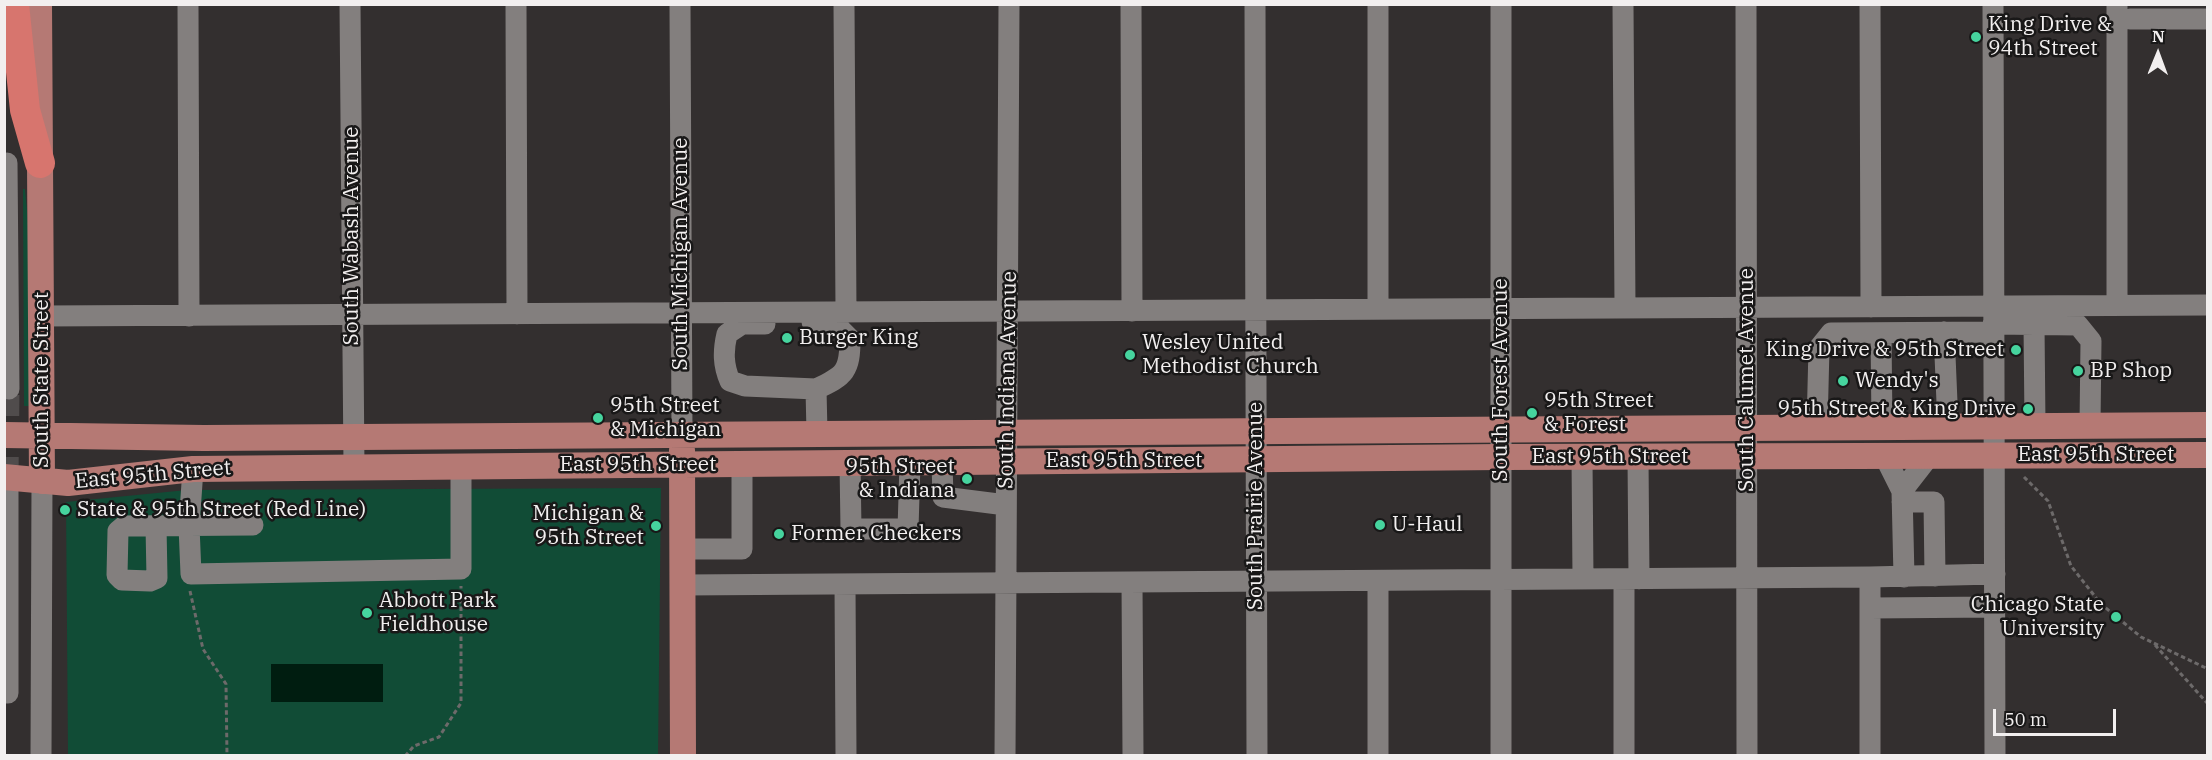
<!DOCTYPE html>
<html>
<head>
<meta charset="utf-8">
<style>
	body { margin:0 }
	#map { position:relative; width:2212px; height:760px; overflow:hidden; background:#332f2f; font-family:"IBM Plex Serif",serif }
	canvas { display:block }
	.frame { position:absolute; inset:0; border:6px solid #f2efef; pointer-events:none }
	.north { position:absolute; left:2128px; top:24px; width:60px; height:60px; -webkit-text-stroke:4px #191818; paint-order:stroke; rotate:1deg; font-size:16px; font-weight:700; line-height:24px; text-align:center; color:#f2efef }
	.north::after { content:''; display:block; margin:auto; width:21px; height:27px; background:#f2efef; clip-path:polygon(50% 0,100% 100%,50% 72%,0 100%) }
	.scale { position:absolute; left:1993px; top:709px; width:123px; height:27px; box-sizing:border-box; border:3px solid #f2efef; border-top:0; padding-left:8px; font-size:18px; line-height:21px; white-space:nowrap; color:#f2efef; -webkit-text-stroke:4px #191818; paint-order:stroke }
</style>
</head>
<body>
<div id="map">
<canvas width="2212" height="760"></canvas>
<div class="frame"></div>
<div class="north">N</div>
<div class="scale">50 m</div>
</div>
<script>
const g = document.querySelector('canvas').getContext('2d');
g.lineJoin = 'round';
function fill(path, color) { g.fillStyle = color; g.fill(path, 'evenodd'); }
function stroke(path, color, width, dash) { g.strokeStyle = color; g.lineWidth = width; g.lineCap = dash ? 'butt' : 'round'; g.setLineDash(dash || []); g.stroke(path); }
function write(font, color, halo, rows, align = 'center') {
  g.font = font + ' "IBM Plex Serif",serif'; g.lineWidth = 5; g.setLineDash([]); g.textBaseline = 'middle'; g.strokeStyle = halo; g.fillStyle = color; for (const [text, x, y, turn = 0] of rows) {
    g.save(); g.translate(x, y); g.rotate((+turn || 0) * Math.PI / 180); g.textAlign = isNaN(turn) ? turn : align; if (halo) g.strokeText(text, 0, 0); g.fillText(text, 0, 0); g.restore();
  }
}
fill(new Path2D(`
	M23 189H25C33 261 31 333 30 406H24Z
	M661 488 658 755H68L66 502 187 490Z`), '#114c36');
fill(new Path2D(`
	M271 664H383V702H271Z`), '#001d10');
stroke(new Path2D(`
	M8 478 9 389`), '#504c4c', 21, [21, 10]);
stroke(new Path2D(`
	M2024 477 2048 501 2071 566 2101 604 2141 637 2208 669
	M190 591 203 649 226 684 227 756
	M2155 645 2208 704
	M405 756 414 746 439 737 461 703V586`), '#6d6a6a', 3, [4.5, 3]);
stroke(new Path2D(`
	M188 4 189 316
	M350 4 354 467
	M516 4 517 314
	M680 4 682 434
	M844 4 846 312
	M1131 4 1132 311
	M1255 4 1257 756
	M1501 4V756
	M1623 4 1625 308
	M1746 4 1747 756
	M1870 4 1871 307
	M1993 4 1995 756
	M2130 19H2208
	M7 163 9 389
	M2117 305V4
	M1378 309V4
	M42 316 2208 305
	M812 322H833L850 339C850 371 845 376 816 389L817 433
	M765 324H742L727 334C723 351 723 365 730 381L745 386 816 389
	M1993 324 2078 325 2091 341 2090 425
	M2034 324 2035 425
	M1944 332 1948 426
	M1881 333 1882 426
	M1817 427 1819 348 1831 333 1993 332
	M1884 455 1902 491 1904 577
	M1582 457 1583 579
	M1638 457 1639 579
	M850 463 851 529H908L910 463
	M942 463 943 497 1006 505
	M193 469 189 526 191 574 461 569V466
	M1902 491 1930 455
	M1902 502H1934L1935 576
	M156 526 157 578 150 581 122 580 117 575 118 531 124 526 253 525
	M683 549H742V464
	M1870 577V756
	M1624 579V756
	M1378 581V756
	M1132 582 1133 756
	M845 584 846 756
	M683 585 1870 577 1995 574
	M1870 608 1995 607
	M4 693H8V478
	M41 756 42 481
	M1005 756 1009 4`), '#837f7e', 21);
stroke(new Path2D(`
	M39 4 42 481
	M4 435 204 438 2208 425
	M682 450 683 756
	M4 477 68 483 193 469 1501 457 2208 455`), '#b57974', 26);
stroke(new Path2D(`
	M14 4 25 110 40 163`), '#d7756e', 30);
for (const [x, y, r, color] of [
	[1976,37,6,"#46d49e"],
	[787,338,6,"#46d49e"],
	[2016,350,6,"#46d49e"],
	[1130,355,6,"#46d49e"],
	[2078,371,6,"#46d49e"],
	[1843,381,6,"#46d49e"],
	[2028,409,6,"#46d49e"],
	[1532,413,6,"#46d49e"],
	[598,418,6,"#46d49e"],
	[967,479,6,"#46d49e"],
	[65,510,6,"#46d49e"],
	[1380,525,6,"#46d49e"],
	[656,526,6,"#46d49e"],
	[779,534,6,"#46d49e"],
	[367,613,6,"#46d49e"],
	[2116,617,6,"#46d49e"]
]) { const dot = new Path2D(); dot.arc(x, y, r, 0, 2 * Math.PI); g.fillStyle = color; g.fill(dot); stroke(dot, '#191818', 2); }
write('21px', '#f2efef', '#191818', [
	["King Drive &",1988,25],
	["94th Street",1988,49],
	["Burger King",799,338],
	["Wesley United",1142,343],
	["Methodist Church",1142,367],
	["King Drive & 95th Street",2004,350,"right"],
	["BP Shop",2090,371],
	["Wendy's",1855,381],
	["95th Street",1544,401],
	["& Forest",1544,425],
	["95th Street",610,406],
	["& Michigan",610,430],
	["95th Street & King Drive",2016,409,"right"],
	["95th Street",955,467,"right"],
	["& Indiana",955,491,"right"],
	["State & 95th Street (Red Line)",77,510],
	["Michigan &",644,514,"right"],
	["95th Street",644,538,"right"],
	["U-Haul",1392,525],
	["Former Checkers",791,534],
	["Abbott Park",379,601],
	["Fieldhouse",379,625],
	["Chicago State",2104,605,"right"],
	["University",2104,629,"right"]
], 'left');
write('21px', '#f2efef', '#191818', [
	["South Wabash Avenue",352,236,-90],
	["South Michigan Avenue",681,254,-90],
	["South State Street",42,380,-90],
	["South Indiana Avenue",1008,380,-89],
	["South Forest Avenue",1501,380,-90],
	["South Calumet Avenue",1747,380,-90],
	["East 95th Street",2096,455],
	["East 95th Street",1610,457],
	["East 95th Street",1124,461],
	["East 95th Street",638,465],
	["East 95th Street",153,475,-5],
	["South Prairie Avenue",1256,506,-90]
]);
</script>
</body>
</html>
